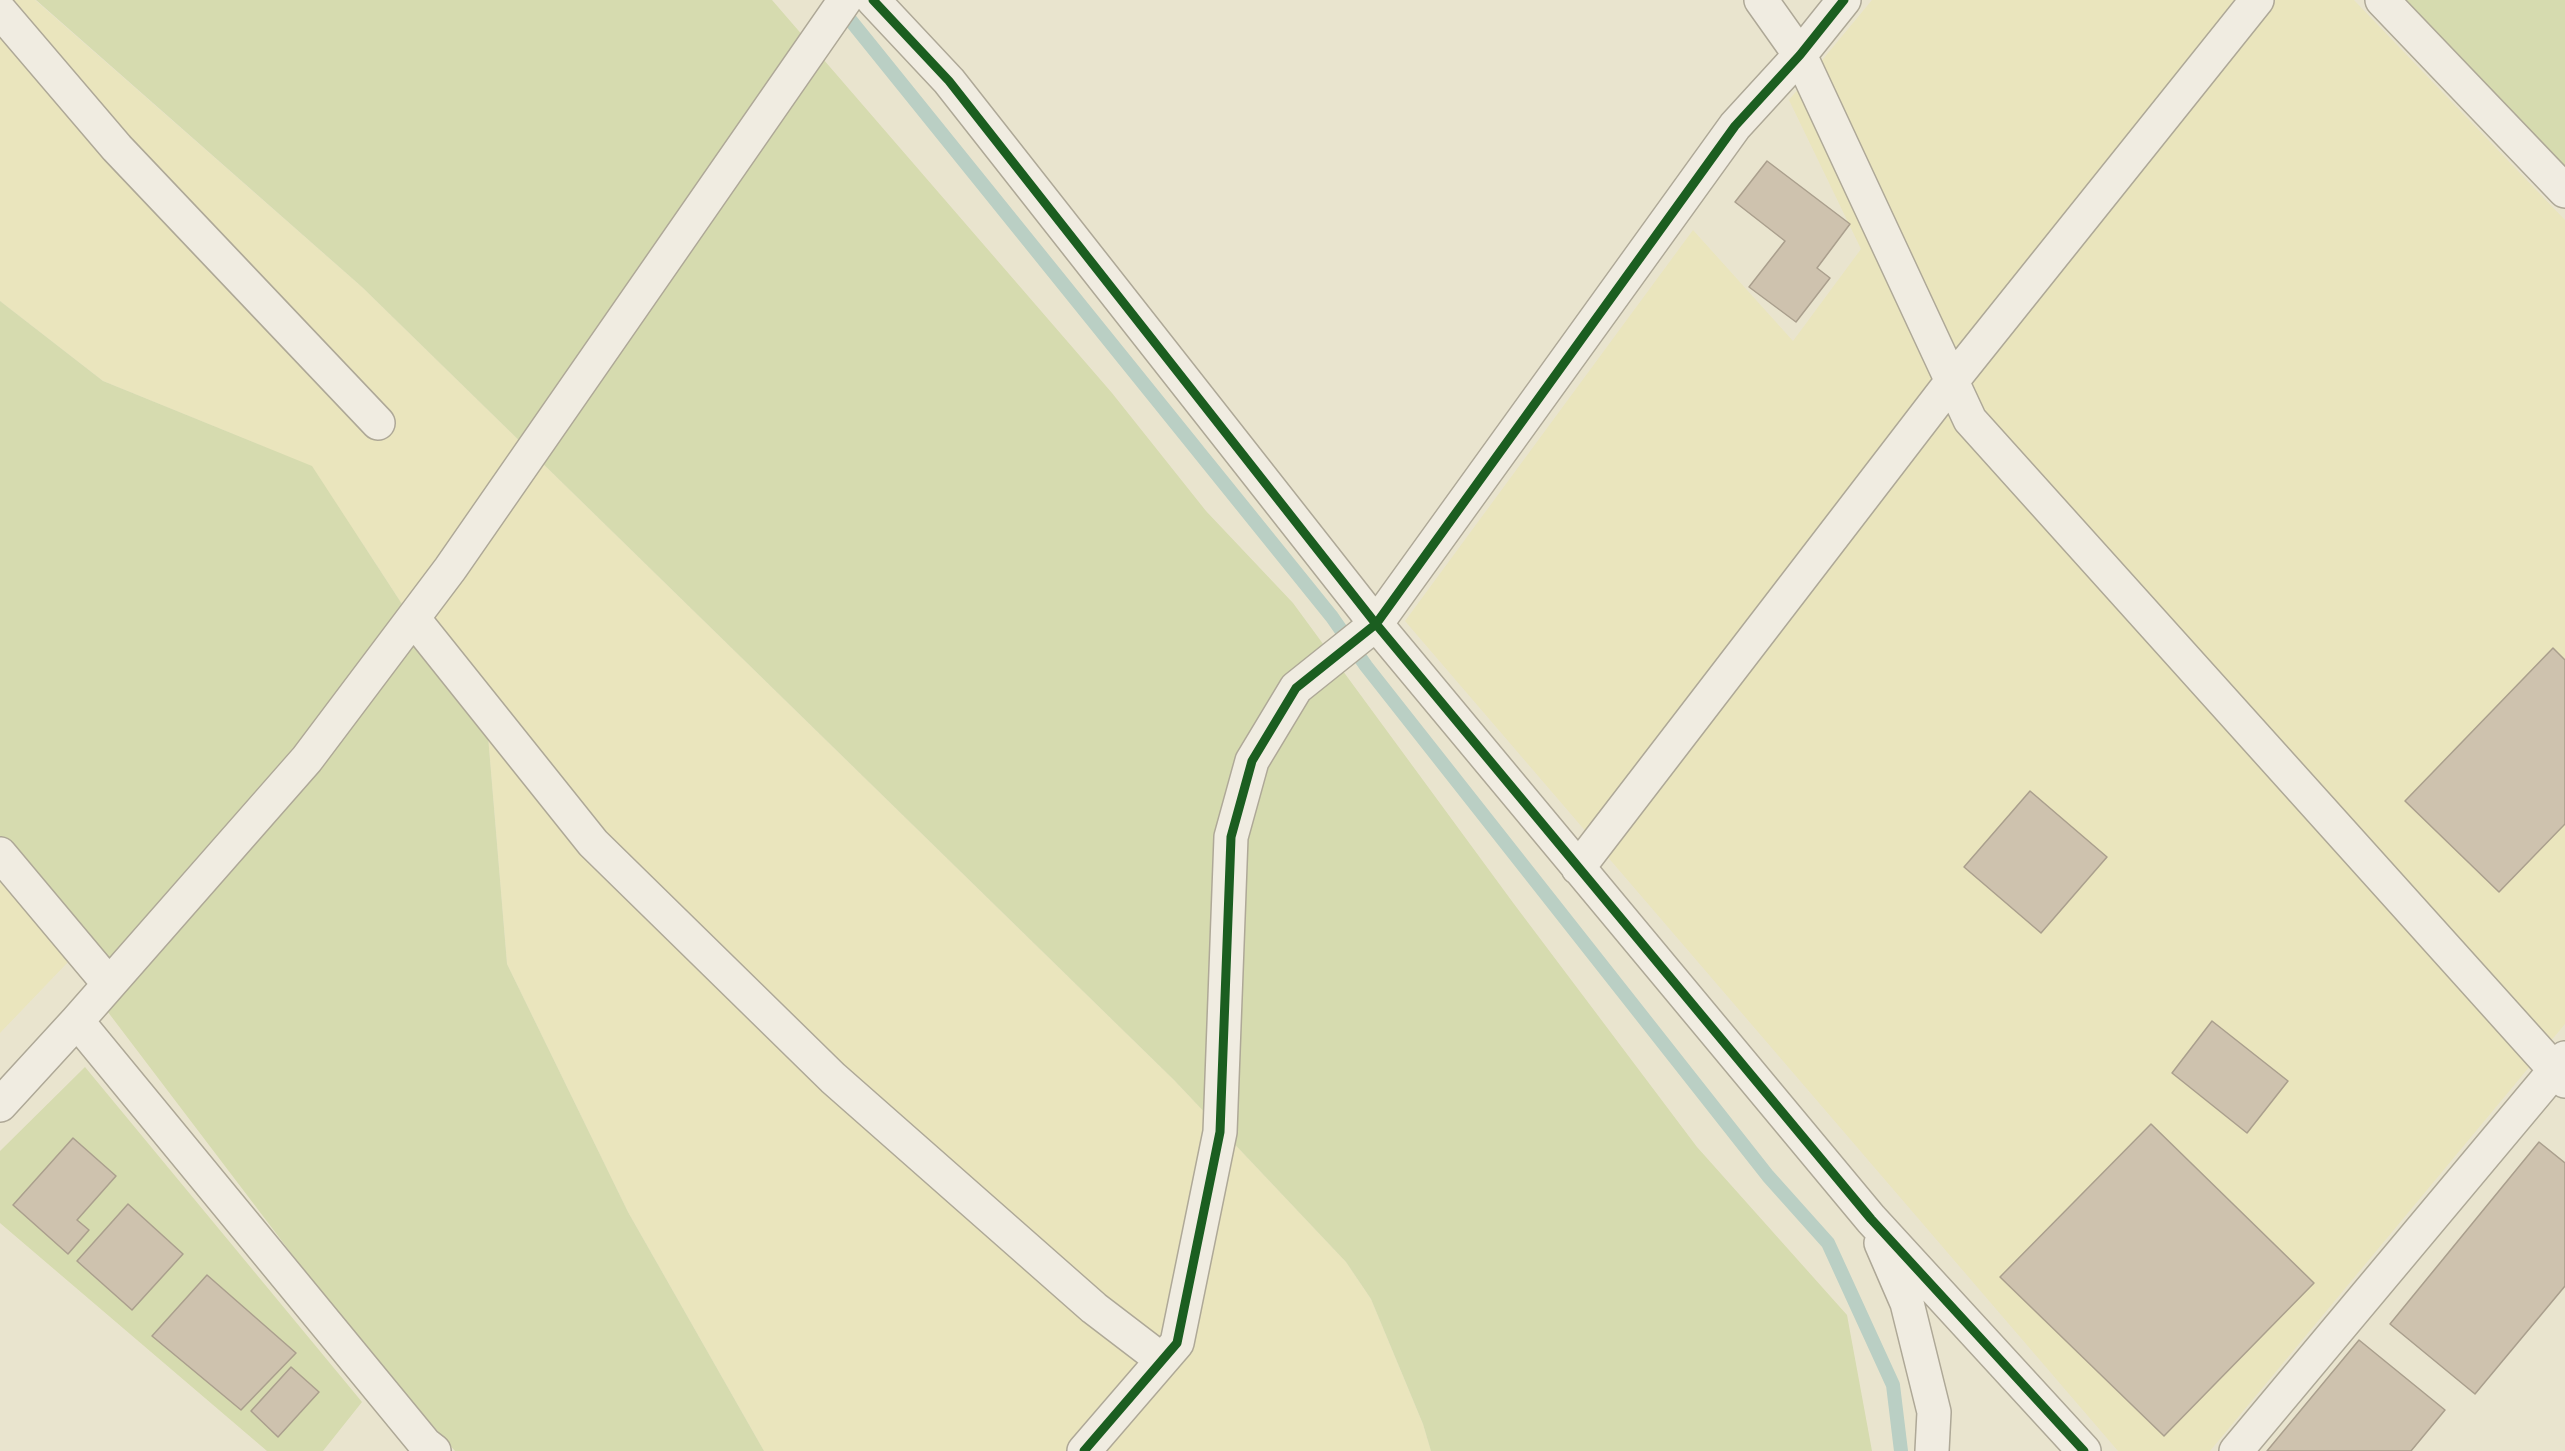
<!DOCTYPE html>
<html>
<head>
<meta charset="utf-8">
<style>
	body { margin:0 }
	canvas { display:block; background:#e9e4ce }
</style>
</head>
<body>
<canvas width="2565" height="1451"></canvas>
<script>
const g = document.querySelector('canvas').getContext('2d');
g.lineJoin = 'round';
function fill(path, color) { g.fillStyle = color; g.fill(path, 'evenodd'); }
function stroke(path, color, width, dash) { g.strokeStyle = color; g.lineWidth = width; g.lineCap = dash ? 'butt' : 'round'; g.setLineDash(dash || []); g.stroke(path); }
fill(new Path2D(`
	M0 0H35L362 287 1174 1080 1346 1262 1371 1299 1423 1424 1431 1451H764L628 1212 507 964 488 736 359 538 267 448 103 381 0 301Z
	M1872 0H2354L2565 220V1024L2210 1451H2118L1405 621 1693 230 1793 341 1861 249 1789 100Z
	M0 870 69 961 0 1033Z`), '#eae5bd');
fill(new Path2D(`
	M36 0H772L1112 393 1206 511 1293 603 1514 904 1697 1147 1847 1315 1872 1451H1431L1423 1424 1371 1299 1346 1262 1174 1080 362 287Z
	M2390 0H2565V178Z
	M0 301 103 381 312 466 488 736 507 964 628 1212 764 1451H455L348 1328 0 870Z
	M85 1067 362 1402 323 1451H267L0 1223V1151Z`), '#d6dbaf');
stroke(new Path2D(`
	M839 6 1332 617 1366 666 1768 1176 1828 1243 1893 1385 1901 1451`), '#bacfc4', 14);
const building = new Path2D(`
	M1767 161 1850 224 1817 268 1830 278 1796 322 1749 287 1785 241 1735 202Z
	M2553 648 2565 660V824L2499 892 2405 801Z
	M2030 791 2107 857 2041 933 1964 867Z
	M2212 1021 2288 1081 2247 1133 2172 1073Z
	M2151 1124 2314 1283 2164 1436 2000 1277Z
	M73 1138 116 1176 77 1220 89 1230 68 1254 13 1205Z
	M2539 1142 2565 1163V1286L2475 1394 2390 1324Z
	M128 1204 183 1254 132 1310 77 1261Z
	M207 1275 296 1353 241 1410 152 1336Z
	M2359 1340 2445 1410 2411 1451H2267Z
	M291 1367 319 1392 278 1437 251 1411Z`);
fill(building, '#cec2ae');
stroke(building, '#aa9f8d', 1.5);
const minor = new Path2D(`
	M873 0 949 81 1376 624 1871 1219 2084 1451
	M1761 0 1800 55 1970 420 2565 1081
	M2382 0 2565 191
	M0 11 117 148 378 423
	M413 618 593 843 833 1078 1094 1308 1162 1360
	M0 854 109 984
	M1578 868 1952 381 2257 0
	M77 1021 425 1444 434 1451
	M0 1105 77 1021 307 759 450 569 845 0
	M1881 1243 1907 1303 1934 1412 1932 1451
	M1084 1451 1177 1343 1220 1132 1231 837 1252 761 1296 688 1376 624 1735 126 1800 55 1844 0
	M2236 1451 2565 1058`);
stroke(minor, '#aea897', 36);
stroke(minor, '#f0ece1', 33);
stroke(new Path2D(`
	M873 0 949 81 1376 624 1871 1219 2084 1451
	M1084 1451 1177 1343 1220 1132 1231 837 1252 761 1296 688 1376 624 1735 126 1800 55 1844 0`), '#1b5e20', 9);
</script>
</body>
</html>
